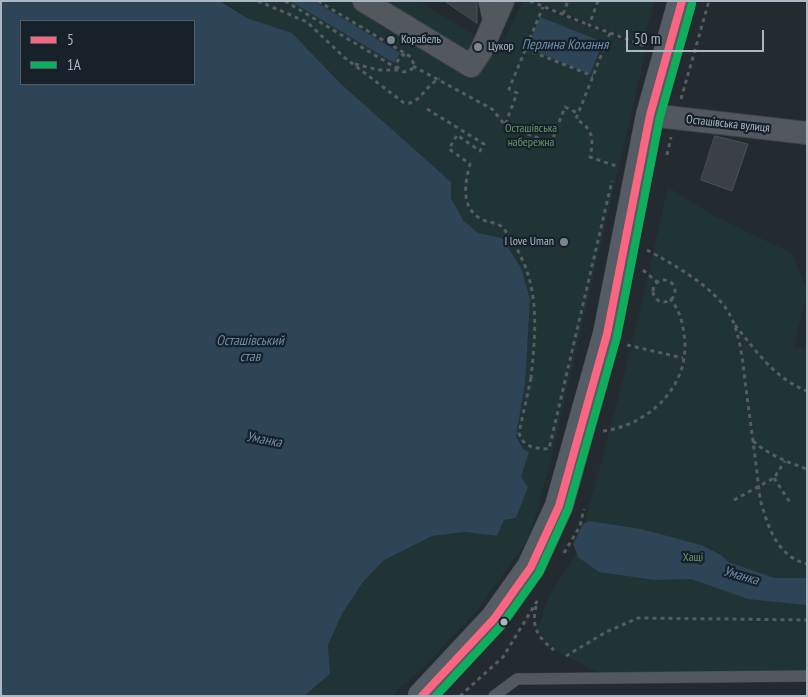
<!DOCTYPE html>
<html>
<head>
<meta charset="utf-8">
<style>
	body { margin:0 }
	#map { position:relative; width:808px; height:697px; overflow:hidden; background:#232a30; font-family:"PT Sans Narrow",sans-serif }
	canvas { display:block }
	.frame { position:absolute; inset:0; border:2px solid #abb7c3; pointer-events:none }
	.legend { position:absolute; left:20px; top:20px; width:175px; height:65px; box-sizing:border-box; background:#17212a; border:1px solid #525d67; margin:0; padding:6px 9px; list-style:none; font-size:15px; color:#abb7c3 }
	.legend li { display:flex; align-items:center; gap:10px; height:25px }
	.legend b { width:25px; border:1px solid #525d67 }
	.scale { position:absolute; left:626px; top:30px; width:138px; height:22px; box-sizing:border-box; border:2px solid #abb7c3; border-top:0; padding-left:6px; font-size:15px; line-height:18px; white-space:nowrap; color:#abb7c3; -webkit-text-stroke:4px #17212a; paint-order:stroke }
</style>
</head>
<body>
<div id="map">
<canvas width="808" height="697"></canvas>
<div class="frame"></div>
<ul class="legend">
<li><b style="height:6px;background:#fa6682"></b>5</li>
<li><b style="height:6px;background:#0daf5c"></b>1А</li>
</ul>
<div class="scale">50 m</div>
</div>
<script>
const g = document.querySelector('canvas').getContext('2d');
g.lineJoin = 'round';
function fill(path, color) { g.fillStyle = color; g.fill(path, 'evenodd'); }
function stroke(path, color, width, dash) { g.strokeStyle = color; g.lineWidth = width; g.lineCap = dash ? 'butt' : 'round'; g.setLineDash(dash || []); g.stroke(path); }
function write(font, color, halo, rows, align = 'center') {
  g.font = font + ' "PT Sans Narrow",sans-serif'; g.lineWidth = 4.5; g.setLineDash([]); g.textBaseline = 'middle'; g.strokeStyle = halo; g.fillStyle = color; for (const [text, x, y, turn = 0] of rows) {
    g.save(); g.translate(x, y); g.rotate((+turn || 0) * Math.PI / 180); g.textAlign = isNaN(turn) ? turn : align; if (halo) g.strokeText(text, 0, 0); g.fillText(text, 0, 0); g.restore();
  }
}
fill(new Path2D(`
	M224 1H419L499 50 523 1H525L646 50 550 463 529 538 479 608 433 658 392 696H304L330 674 328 645 342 614 363 582 384 560 432 536 465 532 497 536 529 452 523 449 516 436 525 384 530 299 503 238 478 233 463 220 451 198V182L340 83 292 33 247 18Z
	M533 1H654L642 44Z
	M668 187 716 217 792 253 807 291 794 347 807 349V671L602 674 554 650 538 630 548 597 577 553 632 346Z`), '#203435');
fill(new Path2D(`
	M1 1H220L247 18 292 33 340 83 451 182V198L463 220 478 233 502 238 521 268 530 299 525 384 516 436 523 449 529 452 521 477 528 487 516 518 504 520 497 536 465 532 432 536 384 560 363 582 342 614 328 645 330 674 304 696H1ZM21 21H194V84H21Z
	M290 1H314L400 53 394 63Z
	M540 17 603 42 590 74 527 48Z
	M589 521 641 529 701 545 721 555 728 562 774 578H807V605L748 599 691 579 655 580 599 572 578 557 573 544 583 524Z`), '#2e4457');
const building = new Path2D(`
	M445 1H477V23Z
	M715 136 748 144 732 191 701 180Z`);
fill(building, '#3a4045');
stroke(building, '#4a5258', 1);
const lane = new Path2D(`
	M484 1 489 24
	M494 696 517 679 807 676`);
const street = new Path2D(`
	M364 1 471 66 481 51 503 1
	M650 115 807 133`);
const secondary = new Path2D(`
	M422 696 494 619 531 567 559 506 607 334 650 115 682 1`);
stroke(lane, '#3f4449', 12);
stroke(street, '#3f4449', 24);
stroke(secondary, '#3f4449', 29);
stroke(new Path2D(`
	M258 1 307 22 345 58 404 103C420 106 426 83 440 79
	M285 1 398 69
	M318 1 411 57 414 65 412 69 404 72 397 67 396 63 402 55H407
	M530 1 589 25
	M598 1 589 25 645 46
	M563 14 568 1
	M610 33 576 119C593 129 594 138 590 157L616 166
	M525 49 593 76
	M355 64 379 70H398
	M413 66 492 109 505 125 517 93 509 89 543 7
	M681 99 709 1
	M427 109 484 144 480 151 457 135 449 149 470 164C465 183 460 207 481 219 488 223 498 222 503 228 509 235 517 248 521 257 540 295 535 338 531 378L536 379
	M505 125 551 143 565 107 578 113
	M667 155 671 137
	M647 250C673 264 716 288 730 315 741 336 743 365 746 389 751 426 756 462 760 499 768 526 776 556 807 564
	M643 270 657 282
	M653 291a11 11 0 1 1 22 0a11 11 0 1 1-22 0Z
	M735 325C757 352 774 378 807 391
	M627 345 683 358
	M531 378 519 433C524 448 534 448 549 449L612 181
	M603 431C651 425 692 383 684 334 682 320 679 309 670 299
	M753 441C769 455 787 462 807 469
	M774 478 791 504
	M734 500 774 478 785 461
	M564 553 580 526 584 509
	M536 606C531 627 538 638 554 650
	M566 656 606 632 638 618 807 620
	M460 696 503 657 539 598`), '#565c62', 3, [4, 4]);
stroke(lane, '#52585e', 11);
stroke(street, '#52585e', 22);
stroke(secondary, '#565c64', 28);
stroke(new Path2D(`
	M422 696 494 619 531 567 559 506 607 334 650 115 682 1`), '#fa6682', 8);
stroke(new Path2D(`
	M436 696 501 626 539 573 568 509 617 337 660 117 692 4`), '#0daf5c', 8);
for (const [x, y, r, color] of [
	[391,40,5,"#7b8690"],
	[478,47,5,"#7b8690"],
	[564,242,5,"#7b8690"],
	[504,622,4.5,"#abb7c3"]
]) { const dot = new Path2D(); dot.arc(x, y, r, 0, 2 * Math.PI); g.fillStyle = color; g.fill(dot); stroke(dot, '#17212a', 2); }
write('12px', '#abb7c3', '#17212a', [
	["Корабель",401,40],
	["Цукор",488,47],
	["I love Uman",554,242,"right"]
], 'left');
write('12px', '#abb7c3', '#17212a', [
	["Осташівська вулиця",728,124,6]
]);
write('12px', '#639368', '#17212a', [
	["Осташівська",531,129],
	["набережна",531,143],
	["Хащі",693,558]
]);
write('italic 14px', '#6a8ca9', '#17212a', [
	["Перлина Кохання",565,45],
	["Осташівський",250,341],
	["став",250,357],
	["Уманка",264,440,10],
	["Уманка",741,576,16]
]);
</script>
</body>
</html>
